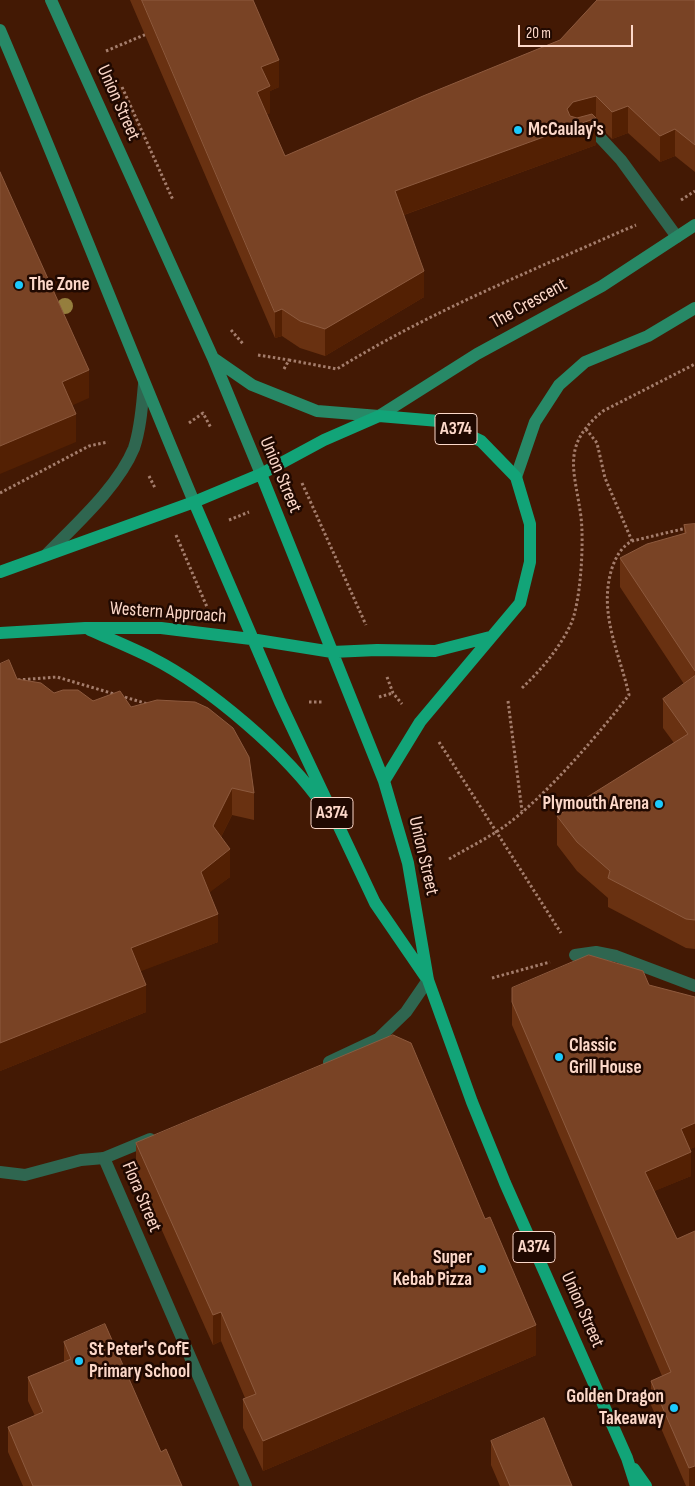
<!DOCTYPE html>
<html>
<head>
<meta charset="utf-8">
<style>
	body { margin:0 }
	#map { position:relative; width:695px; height:1486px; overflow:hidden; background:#431904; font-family:"Sofia Sans Condensed",sans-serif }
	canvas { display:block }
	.scale { position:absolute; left:518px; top:25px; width:115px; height:22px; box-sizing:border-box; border:2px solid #fcd8c9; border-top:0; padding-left:6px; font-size:15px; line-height:18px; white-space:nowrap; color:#fcd8c9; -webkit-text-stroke:4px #200901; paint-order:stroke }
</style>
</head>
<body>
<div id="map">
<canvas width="695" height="1486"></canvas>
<div class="scale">20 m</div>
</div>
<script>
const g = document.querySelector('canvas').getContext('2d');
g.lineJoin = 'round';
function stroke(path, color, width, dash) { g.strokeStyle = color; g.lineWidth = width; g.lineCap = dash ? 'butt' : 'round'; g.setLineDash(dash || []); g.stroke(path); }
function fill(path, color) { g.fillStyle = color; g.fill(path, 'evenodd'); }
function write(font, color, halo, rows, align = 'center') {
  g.font = font + ' "Sofia Sans Condensed",sans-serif'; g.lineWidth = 5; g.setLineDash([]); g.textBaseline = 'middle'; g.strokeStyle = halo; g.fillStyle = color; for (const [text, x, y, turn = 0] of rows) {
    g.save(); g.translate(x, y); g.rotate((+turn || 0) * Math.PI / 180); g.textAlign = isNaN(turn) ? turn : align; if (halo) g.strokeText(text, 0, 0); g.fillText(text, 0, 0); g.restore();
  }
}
stroke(new Path2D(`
	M106 51 149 33
	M122 87 173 200
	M681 200 695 191
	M231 330 244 345
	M258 355 289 360
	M284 369 289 360 337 369C431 311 535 269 636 225
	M189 423 203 413 211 428
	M586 429 597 443 605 478 632 541
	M149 476 155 488
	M302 483 366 625
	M0 493 89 446 108 442
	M229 520 249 512
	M176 535 207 607
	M387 677 393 693 402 704
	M18 680 57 677 148 704
	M522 688C541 670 558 650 570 626 581 604 584 542 581 517 575 471 560 446 603 411L695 364
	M379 697 393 693
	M508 701 522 811
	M309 702H323
	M439 742 561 933
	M449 859C468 848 488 838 505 826 547 795 597 736 629 695 619 651 598 613 612 568 616 557 621 547 632 541L695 526
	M492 978 550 962`), '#a47d6c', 3, [2.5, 2.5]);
stroke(new Path2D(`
	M581 135 594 131 621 160 677 237
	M47 554C76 524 118 487 134 448 141 427 142 405 144 384
	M0 1172 25 1175 81 1160 104 1158`), '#2f6650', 12);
stroke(new Path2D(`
	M575 955 596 952 616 956 695 986
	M329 1062 378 1039 406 1012 428 980
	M150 1139 104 1158 246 1486`), '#2f6650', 12);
stroke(new Path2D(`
	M51 0 213 358 261 474
	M0 30C67 187 128 345 194 502
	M213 358 252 385 317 411 379 416 477 354 602 286 695 225
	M516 477 535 422 559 385 585 362 648 336 695 308`), '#278967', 12);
stroke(new Path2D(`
	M261 474 384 781 408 863 428 980 472 1102 505 1183 627 1458 636 1486
	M194 502 280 702 375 903 425 976
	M0 572 194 502 261 474 324 440 379 416 439 421 481 441 516 477 530 524V562L520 603 420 722 384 781
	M90 630C110 639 132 648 152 658 209 687 288 754 324 807
	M0 633 85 628H161L251 639 332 652 377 650 435 651 490 637
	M634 1469 646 1486`), '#12a478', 12);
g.fillStyle = '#957e3d';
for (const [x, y] of [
	[65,306]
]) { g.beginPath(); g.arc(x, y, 8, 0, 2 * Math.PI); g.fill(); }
fill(new Path2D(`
	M130 0H253L279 87 270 91V113L267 114 285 156 695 0V172L675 156 660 162 628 133 612 139 596 123V145L404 215 424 297 325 356 300 348 282 336 275 338Z
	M695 524V949L686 948 608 907V898L577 871 557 845V816L674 743 663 728V699L684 684 620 587V558L684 533V525Z
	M0 664 17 679 54 693 131 707 254 793V820L232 815 221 837 230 877 209 892 218 942 140 971 146 1012 0 1071Z
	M649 985 695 997V1147L690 1149 691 1176 654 1191 695 1486H686L651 1405V1381L662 1376 512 1025V988Z
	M136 1143 536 1355 263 1471 243 1428V1399L245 1398 221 1341 213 1345 136 1172Z
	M64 1342 161 1452 182 1486H23L8 1452V1427L35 1416 28 1401V1377L64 1362Z
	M491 1441 572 1486H500L491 1465Z`), '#693111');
fill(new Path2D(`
	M279 60V87L270 91V113L257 118V92L261 67Z
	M596 96V145L395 218V191L567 109 573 102Z
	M628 106V133L612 139V112Z
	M675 129V156L660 162V136Z
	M424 271V297L325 356V329Z
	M282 309V336L275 338V312Z
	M89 370V398L62 410V382Z
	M76 414V442L0 474V446Z
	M232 788V815L213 853V826Z
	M230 849V877L201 899V872Z
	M218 914V942L131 975V948Z
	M146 985V1012L0 1071V1043Z
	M695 1123V1147L681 1153V1129Z
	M691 1152V1176L645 1195V1172Z
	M221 1312V1341L213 1345V1315Z
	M536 1325V1355L263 1471V1441Z
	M695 1466V1486H689V1468Z`), '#532003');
const building = new Path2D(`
	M142 0H253L279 60 261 67 270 86 257 92 285 156 423 96 560 40 597 0H695V145L675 129 660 136 628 106 612 112 596 96 573 102 567 109 570 116 577 118 592 114 596 118 395 191 424 271 325 329 300 321 282 309 275 312Z
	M0 172 89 370 62 382 76 414 0 446Z
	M695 524V671L620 558 647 544 686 533 684 525Z
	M9 660 17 679 41 683 54 693 63 690H78L93 701 120 691 131 707 157 700 195 702 208 708 233 728 249 757 254 793 232 788 213 826 230 849 201 872 218 914 131 948 146 985 0 1043V664Z
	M695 676V920L686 919 608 878 610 871 577 842 557 816 688 734 663 699Z
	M589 955 643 971 649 985 695 997V1123L681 1129 691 1152 645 1172 677 1239 695 1231V1466L689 1468 651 1381 671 1372 512 1002V988Z
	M393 1035 411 1043 485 1219 490 1217 536 1325 263 1441 243 1399 256 1394 221 1312 213 1315 136 1143Z
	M105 1324 161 1452 166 1449 182 1486H33L8 1427 43 1412 28 1377 71 1359 64 1342Z
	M544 1418 572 1486H510L491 1441Z`);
fill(building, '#794325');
stroke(building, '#8d5a3e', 1);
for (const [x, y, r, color] of [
	[518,130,5,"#1cc9fc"],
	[19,285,5,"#1cc9fc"],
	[659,804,5,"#1cc9fc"],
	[559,1057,5,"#1cc9fc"],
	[482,1269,5,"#1cc9fc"],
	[79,1361,5,"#1cc9fc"],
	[674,1408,5,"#1cc9fc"]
]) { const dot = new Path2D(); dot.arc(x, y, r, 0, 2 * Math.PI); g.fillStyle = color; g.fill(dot); stroke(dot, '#200901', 2); }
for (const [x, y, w] of [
	[456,429,42],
	[332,813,42],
	[534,1247,42]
]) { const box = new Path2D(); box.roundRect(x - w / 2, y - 15.5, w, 31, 4); g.fillStyle = '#200901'; g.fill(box); stroke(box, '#fcd8c9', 1); }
write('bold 18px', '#fcd8c9', null, [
	["A374",456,429],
	["A374",332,813],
	["A374",534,1247]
]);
write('19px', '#fcd8c9', '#200901', [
	["Union Street",118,103,66],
	["The Crescent",529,304,-29],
	["Union Street",280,475,67],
	["Western Approach",168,613,4],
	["Union Street",423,856,77],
	["Flora Street",141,1197,67],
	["Union Street",582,1310,66]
]);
write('bold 19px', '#fcd8c9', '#200901', [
	["McCaulay's",528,130],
	["The Zone",29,285],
	["Plymouth Arena",649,804,"right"],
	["Classic",569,1046],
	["Grill House",569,1068],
	["Super",472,1258,"right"],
	["Kebab Pizza",472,1280,"right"],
	["St Peter's CofE",89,1350],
	["Primary School",89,1372],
	["Golden Dragon",664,1397,"right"],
	["Takeaway",664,1419,"right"]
], 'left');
</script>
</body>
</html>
